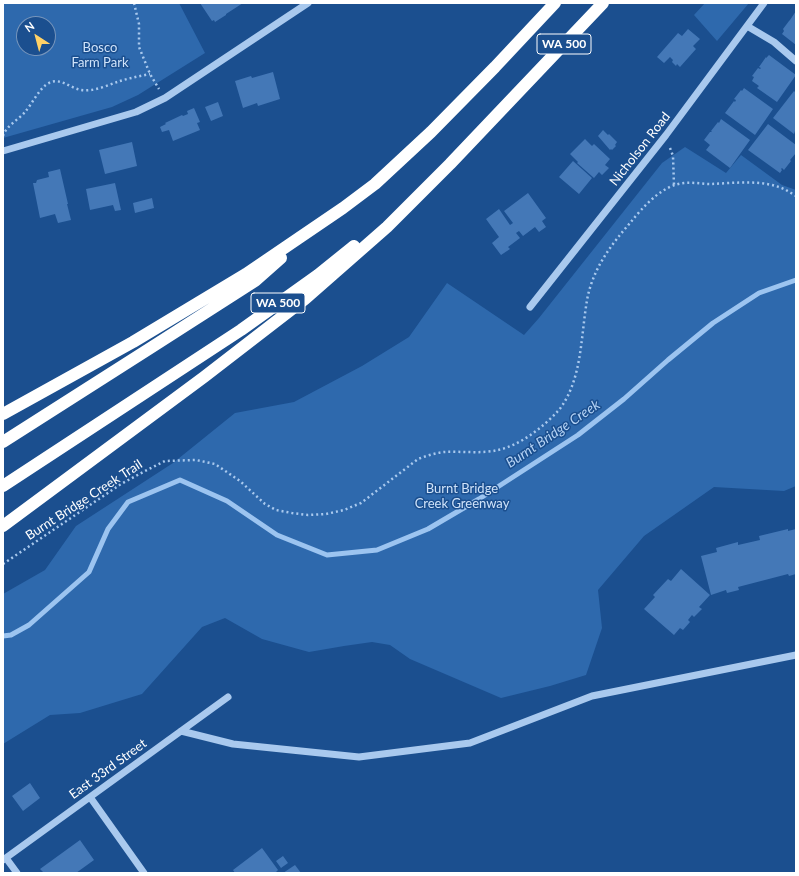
<!DOCTYPE html>
<html>
<head>
<meta charset="utf-8">
<style>
	body { margin:0 }
	#map { position:relative; width:799px; height:876px; overflow:hidden; background:#1b4f8f; font-family:Lato,sans-serif }
	canvas { display:block }
	.frame { position:absolute; inset:0; border:4px solid #fff; pointer-events:none }
	.north { position:absolute; left:16px; top:16px; width:40px; height:40px; box-sizing:border-box; background:#1b4f8f; border:1px solid #7695bc; border-radius:50%; rotate:324deg; font-size:11px; font-weight:700; line-height:16px; text-align:center; color:#fff }
	.north::after { content:''; display:block; margin:auto; width:14px; height:18px; background:#ffd166; clip-path:polygon(50% 0,100% 100%,50% 72%,0 100%) }
</style>
</head>
<body>
<div id="map">
<canvas width="799" height="876"></canvas>
<div class="frame"></div>
<div class="north">N</div>
</div>
<script>
const g = document.querySelector('canvas').getContext('2d');
g.lineJoin = 'round';
function fill(path, color) { g.fillStyle = color; g.fill(path, 'evenodd'); }
function stroke(path, color, width, dash) { g.strokeStyle = color; g.lineWidth = width; g.lineCap = dash ? 'butt' : 'round'; g.setLineDash(dash || []); g.stroke(path); }
function write(font, color, halo, rows, align = 'center') {
  g.font = font + ' Lato,sans-serif'; g.lineWidth = 3; g.setLineDash([]); g.textBaseline = 'middle'; g.strokeStyle = halo; g.fillStyle = color; for (const [text, x, y, turn = 0] of rows) {
    g.save(); g.translate(x, y); g.rotate((+turn || 0) * Math.PI / 180); g.textAlign = isNaN(turn) ? turn : align; if (halo) g.strokeText(text, 0, 0); g.fillText(text, 0, 0); g.restore();
  }
}
fill(new Path2D(`
	M3 3H179L205 53 138 95 112 107 3 138ZM24 24H48V48H24Z
	M705 3H749L717 41 694 15Z
	M685 147 726 173 741 155 782 185 796 190V486L784 491 714 487 644 536 598 590 602 628 586 675 550 686 501 698 410 659 390 645 372 642 344 646 309 652 262 639 225 618 202 627 142 694 80 713 50 715 3 744V594L45 570 76 526 173 463 235 413 294 402 362 366 409 337 447 283 524 335 539 318 662 163Z`), '#2e69ad');
stroke(new Path2D(`
	M3 636 11 635 29 625 89 572 108 529 128 502 180 480 227 501 277 535 327 555 377 550 428 529 479 499 578 435 624 399 668 360 713 323 759 293 796 280`), '#9cc4f0', 5);
fill(new Path2D(`
	M200 3H243L226 14V15L215 22 214 20 212 21Z
	M796 11V45L782 34 784 31 783 29 789 21 790 20Z
	M688 29 700 39 693 46 696 49 680 67 677 64 676 66 672 62 673 60 670 57 664 63 657 57 678 33 682 36Z
	M769 55 796 75 777 102 757 88 759 86 752 81 754 77 752 76 758 68 760 69 761 68 759 67 766 57V58Z
	M273 72 280 99 258 106 257 103 243 108 235 81 251 76 252 78Z
	M744 88 773 109 755 135 725 113 734 101 735 102 736 100 734 99 741 90 742 91Z
	M794 91 796 93V132L795 131 794 134 773 118Z
	M218 102 223 116 211 121 205 107Z
	M194 108 200 122 197 123 200 130 173 141 169 130 162 132 160 127 166 124 165 123 182 115 183 116 188 114 187 111Z
	M721 119 750 140 730 168 706 150 710 145 704 140 710 132H712L711 131 718 122 719 123Z
	M768 124 796 145V150L795 151 796 153 790 160 791 161 784 170 782 168 781 169 782 170 780 173 748 150Z
	M603 130 608 135 609 134 617 142 615 145 616 146 612 150 611 149 610 150 598 136Z
	M585 139 592 146 594 144 610 159 605 165 609 168 602 175 599 172 594 178 577 163 578 162 570 154Z
	M132 142 137 166 105 174 99 150Z
	M573 161 592 178 579 194 559 177Z
	M60 169 68 204H67L71 220 58 223 55 214 40 218 33 183H36L37 180 49 177 48 172Z
	M115 183 121 210 115 211 113 205 90 210 86 189Z
	M528 193 546 218 542 221 546 227 539 232 535 227 523 236 519 231 516 233 520 238 508 247 510 249 501 255 492 243 499 237 486 219 499 209 510 225 513 223 504 211Z
	M152 198 154 208 135 213 133 203Z
	M788 529V531L796 529V574L789 576 788 574 738 587 739 590 727 593 726 590 711 595 701 556 717 552 716 548 738 542V545L760 540 759 536Z
	M681 569 710 595 699 607 702 609 694 617 692 615 688 620 690 622 683 630 680 628 674 635 644 609 655 597 653 595 668 579 671 581Z
	M30 783 40 798 23 811 12 796Z
	M80 840 94 860 76 873H44L40 869Z
	M262 848 278 870 275 873H235L233 870Z
	M283 856 288 863 281 868 276 861Z
	M295 865 301 873H283Z`), '#4478b7');
stroke(new Path2D(`
	M134 3 139 24V47L150 74 159 89
	M3 136C6 126 18 120 25 112 32 104 40 87 49 83 60 77 70 88 81 90 94 92 108 85 120 81 130 78 140 76 150 74
	M670 148 673 156 674 185
	M3 564 121 484 145 471 165 461 196 460 215 464 240 481 265 504 276 510 292 513 308 515 326 514 344 510 361 503 418 459C426 456 435 453 444 452 461 451 482 454 498 450 521 445 543 427 558 411 561 408 563 404 565 401 583 370 581 330 588 295 595 266 611 245 630 223 643 207 662 185 684 183 693 182 702 184 711 184 735 183 764 179 786 190 789 192 793 194 796 196`), '#a9c9ee', 2.5, [2, 3]);
stroke(new Path2D(`
	M747 26 774 42 796 61
	M3 151 136 112 165 98 308 3
	M530 307 666 135 764 3
	M181 731 233 744 359 757 470 743 592 696 796 655
	M90 797 144 873
	M6 858 17 873
	M3 860 228 697`), '#a9c9ee', 7);
stroke(new Path2D(`
	M3 414 133 342 246 274 343 208 375 184 431 132 495 67 555 3
	M3 442 152 347 255 281 281 258
	M3 486 241 330 318 275 354 246
	M3 526 204 377 305 299 387 227 450 164 603 3`), '#fff', 12);
for (const [x, y, w] of [
	[564,44,54],
	[278,303,54]
]) { const box = new Path2D(); box.roundRect(x - w / 2, y - 10, w, 20, 3); g.fillStyle = '#1b4f8f'; g.fill(box); stroke(box, '#fff', 1); }
write('bold 12px', '#fff', null, [
	["WA 500",564,44],
	["WA 500",278,303]
]);
write('13px', '#cfe3fa', '#1b4f8f', [
	["Bosco",100,48],
	["Farm Park",100,63],
	["Burnt Bridge",462,489],
	["Creek Greenway",462,504]
]);
write('13px', '#fff', '#1b4f8f', [
	["Nicholson Road",640,149,-52],
	["Burnt Bridge Creek Trail",84,500,-33],
	["East 33rd Street",108,769,-36]
]);
write('italic 14px', '#b5d3f5', '#1b4f8f', [
	["Burnt Bridge Creek",553,434,-34]
]);
</script>
</body>
</html>
